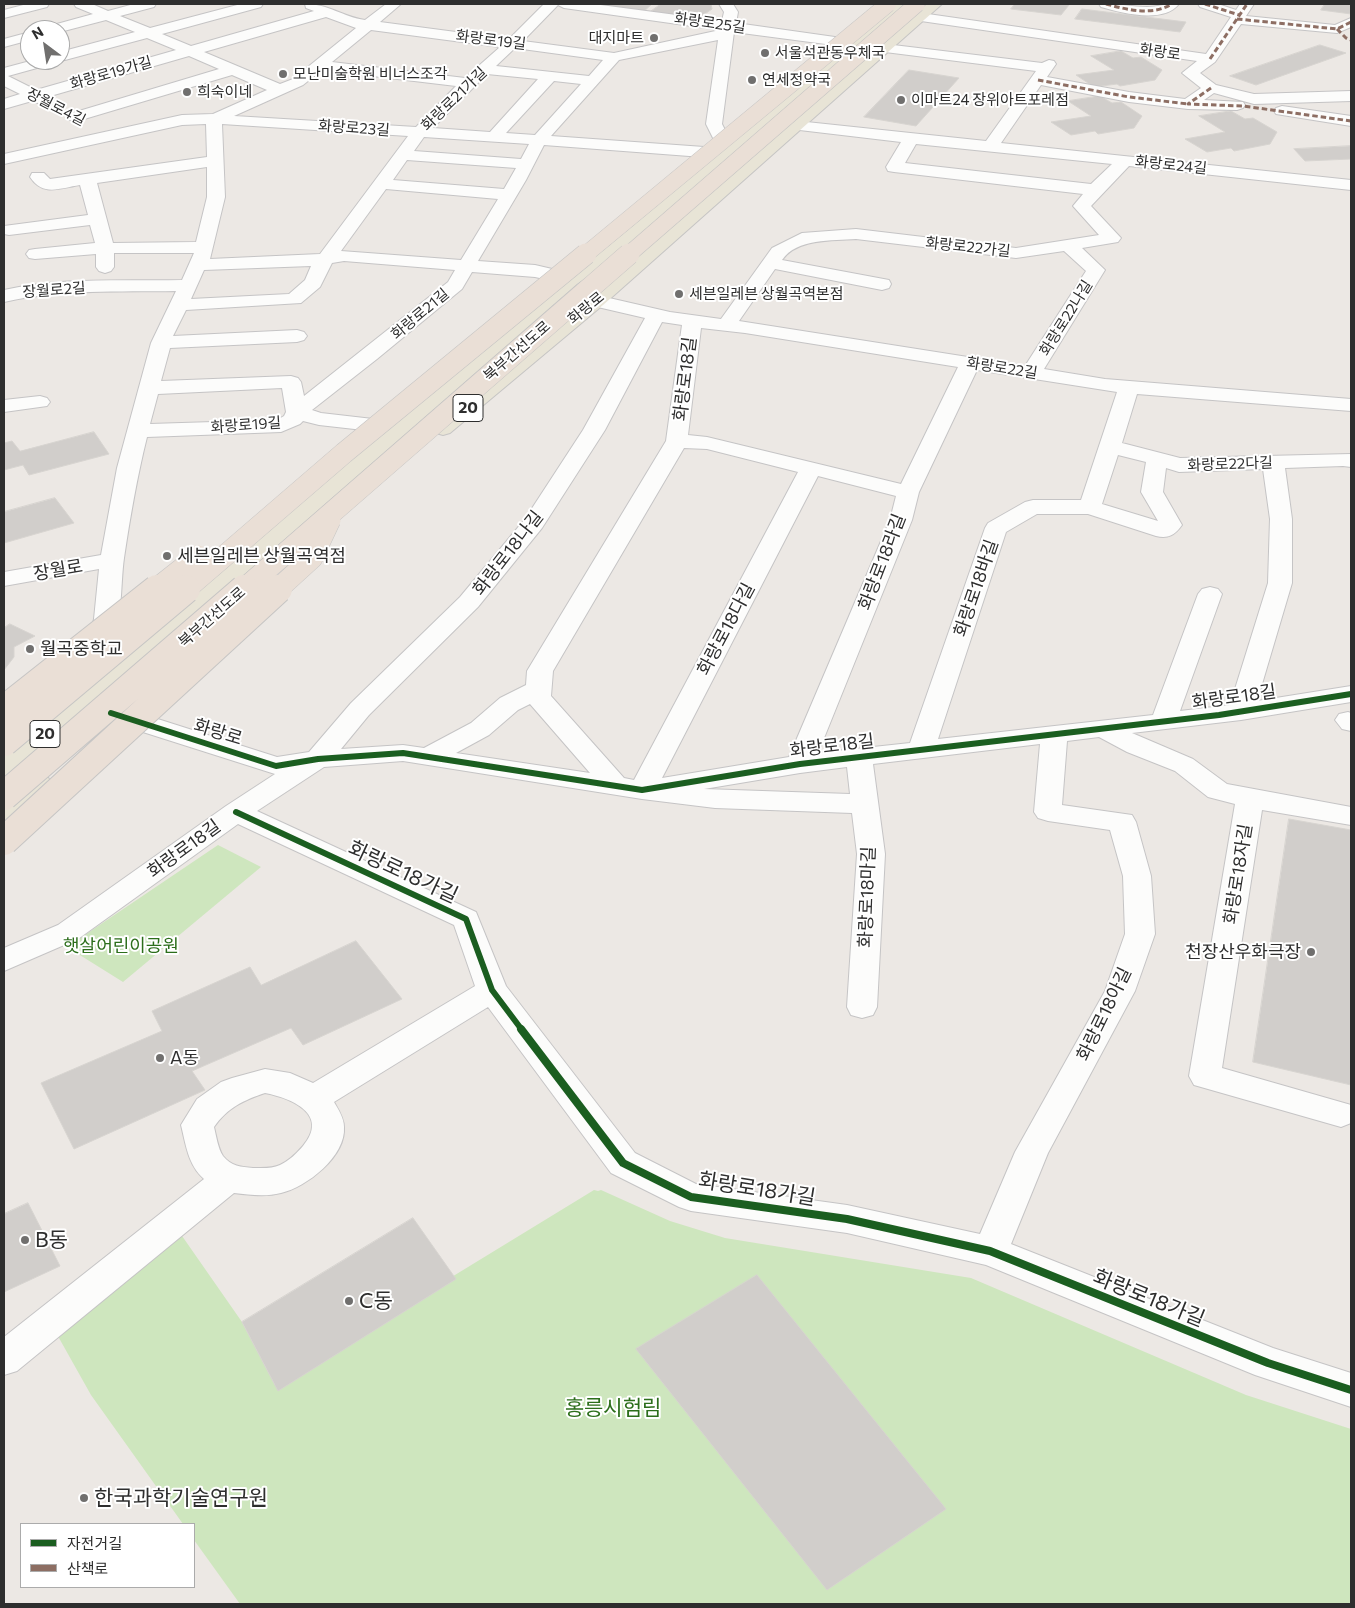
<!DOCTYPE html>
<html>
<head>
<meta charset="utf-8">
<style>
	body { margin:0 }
	#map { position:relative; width:1355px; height:1608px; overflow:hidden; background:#ece8e4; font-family:Commissioner,"Noto Sans KR",sans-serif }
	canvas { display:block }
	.frame { position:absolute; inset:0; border:5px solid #2e2e2e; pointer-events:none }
	.legend { position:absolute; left:20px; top:1523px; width:175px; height:65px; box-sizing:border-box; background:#fff; border:1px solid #ababab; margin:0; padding:6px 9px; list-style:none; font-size:15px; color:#2e2e2e }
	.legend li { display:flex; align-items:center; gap:10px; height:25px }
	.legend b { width:25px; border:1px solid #ababab }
	.north { position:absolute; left:20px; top:20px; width:50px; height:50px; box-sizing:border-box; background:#fff; border:1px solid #ababab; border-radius:50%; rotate:329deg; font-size:14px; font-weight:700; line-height:20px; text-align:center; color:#2e2e2e }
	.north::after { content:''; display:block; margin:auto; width:18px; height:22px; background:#706f6e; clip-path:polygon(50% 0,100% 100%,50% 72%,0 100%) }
</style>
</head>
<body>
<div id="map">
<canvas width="1355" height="1608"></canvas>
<div class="frame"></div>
<ul class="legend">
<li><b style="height:6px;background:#1b5e20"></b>자전거길</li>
<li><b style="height:6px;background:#8d6e63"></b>산책로</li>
</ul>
<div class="north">N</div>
</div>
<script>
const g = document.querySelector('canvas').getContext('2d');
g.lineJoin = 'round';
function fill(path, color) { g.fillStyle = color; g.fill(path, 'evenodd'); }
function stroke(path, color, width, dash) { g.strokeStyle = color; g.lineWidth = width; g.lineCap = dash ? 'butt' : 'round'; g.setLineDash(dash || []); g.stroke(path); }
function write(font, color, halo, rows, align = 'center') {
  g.font = font + ' Commissioner,"Noto Sans KR",sans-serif'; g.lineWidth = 4; g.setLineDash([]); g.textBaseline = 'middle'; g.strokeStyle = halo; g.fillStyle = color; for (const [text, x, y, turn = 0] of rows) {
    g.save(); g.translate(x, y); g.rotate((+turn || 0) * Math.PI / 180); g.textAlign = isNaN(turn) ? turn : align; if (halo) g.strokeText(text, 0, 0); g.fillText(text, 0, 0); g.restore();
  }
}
fill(new Path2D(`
	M218 845 261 867 123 982 67 947Z
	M594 1190 598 1191 601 1190 670 1221 725 1238 971 1278 1246 1395 1351 1429V1604H240L194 1540V1524H183L91 1395 50 1322 173 1223 242 1322 275 1385Z`), '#cee6be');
const building = new Path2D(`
	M595 4H652L642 13 591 6Z
	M661 4H711L712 9 702 16 688 18 650 12Z
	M1015 4H1061L1069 5 1061 15 1011 9Z
	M1325 4H1351V14L1321 10Z
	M1082 9 1186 22 1180 32 1075 19Z
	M1320 45 1346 53 1256 85 1230 76Z
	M1121 51 1133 58 1141 57 1162 70 1155 80 1120 86 1117 84 1094 87 1076 75 1114 70 1091 56Z
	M909 70 959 78 916 126 864 117Z
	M1100 96 1112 103 1121 102 1142 116 1134 128 1098 134 1095 131 1071 135 1051 122 1091 116 1068 101Z
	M1231 111 1245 119 1253 118 1277 132 1270 144 1234 151 1231 148 1207 152 1185 139 1225 132 1199 116Z
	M1351 146V159L1305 161 1294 149Z
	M94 432 109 454 29 475 23 465 4 470V443L12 441 20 451Z
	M55 498 74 523 4 543V512Z
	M10 624 35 636 14 647V657L4 670V628Z
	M1289 819 1351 830V1085L1253 1062Z
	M356 941 402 999 303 1045 291 1028 192 1071 205 1090 74 1149 41 1083 162 1031 152 1011 250 967 261 985Z
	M28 1203 60 1266 4 1292V1214Z
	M413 1218 456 1279 278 1391 242 1322Z
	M757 1275 946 1509 827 1590 636 1349Z`);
fill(building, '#d1cecb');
stroke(building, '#d7d4d0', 1);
const minor = new Path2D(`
	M27 4H49L47 7 4 18V10Z
	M74 4H92L108 11 134 4H156L154 7 120 16 150 28 241 4H263L261 7 162 34 191 46 314 11 306 8 305 4C329 4 343 17 365 20L386 4H401L380 22 509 39 544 4H593L722 21 724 12 719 4H733L738 12 736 23 856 40 861 41 863 44 861 47 856 48 734 32 722 124 737 154 735 157 729 159 544 145 526 180 478 261 535 265 578 275 580 279 578 283 571 285 535 277 472 272 462 289 377 359 312 410 321 413 399 422 406 424 410 428 406 432 399 434 319 425 303 421 300 424 281 432 147 437C137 477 130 518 124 558 120 585 123 630 108 652L99 654 90 652 87 647 94 619 99 569 4 586V572L101 555 117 468 151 343 176 291C118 292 61 289 4 302V290C62 277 122 281 182 280L194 253H114V267L111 271 105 273 99 271 96 267V254L35 259 29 258 26 254 29 250 35 249 95 243 90 225 9 235 4 234V226L88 215 80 185C60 188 43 197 30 177L32 173H44L50 179 207 157 206 124 182 125 4 164V154L182 115 213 114 267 90 232 75 81 120H69L67 117 69 114 219 69 189 56 47 97 49 99 46 102 41 104 32 101 4 109V99L20 94 4 86V68L34 60H60V52L135 32 106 20 60 32V30H44L46 27 93 14 76 7ZM558 5 564 8 720 30 614 53 523 41ZM326 17 356 28 293 79 280 84 204 52ZM371 30 500 47 465 78 332 62ZM147 38 176 50 36 90 8 76 55 63 57 61 65 60ZM718 40 706 124 718 148 551 136 619 60ZM515 48 603 60 589 76 496 66ZM322 70 456 86 416 127 234 116 303 85ZM487 74 538 79 490 132 433 128ZM554 81 581 84 535 135 506 133ZM222 124 408 136 320 254 210 259 225 197ZM424 137 529 144 521 159 414 151ZM407 160 516 168 504 189 393 180ZM207 167V197L196 242 113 243 97 183ZM386 189 498 199 461 260 341 251ZM344 261 455 270 448 282 304 396 301 382 298 378 291 376 161 381 170 348 297 342 304 340 307 336 304 332 297 330 173 336 186 310 301 303 320 287 332 263ZM311 266 305 280 289 294 191 299 204 270ZM282 388 286 412 284 416 277 420 150 424 158 394Z
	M1099 4C1115 3 1131 7 1147 7 1158 7 1168 3 1179 4 1163 24 1122 13 1101 7Z
	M1198 4H1218L1236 10 1240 4H1254L1246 16 1335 25 1351 18V27L1337 33 1241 24 1215 62 1200 73 1216 85 1254 94 1351 91V101L1254 104 1214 93 1204 100 1243 102 1245 105 1243 108 1237 110 1188 109 1129 102 1041 85 1001 143 1351 180V190L1129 166 1091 206 1121 238 1118 242 1082 248 1105 270 1044 369 1105 379 1351 399V411L1137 394 1122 443 1180 458 1351 454V467L1343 466 1285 468 1292 519V583L1257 701 1351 686V702L1241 720 1132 733 1193 759 1227 784 1351 807V825L1262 810 1222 1068 1351 1105V1123L1341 1127 1194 1085 1189 1076 1235 804 1208 797 1175 771 1127 752 1099 737 1067 741 1062 805 1132 815 1136 822 1151 876 1155 934 1135 991 1048 1153 1011 1244 1273 1348 1351 1373V1407L1255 1375 986 1265 847 1233 691 1211 679 1207 611 1173 488 1007 334 1102C338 1109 344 1118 344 1127 346 1156 307 1187 281 1193 266 1197 250 1195 234 1193L17 1371 4 1375V1337L204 1179C188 1165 186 1145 181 1125L197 1099 221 1082 232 1078 265 1069 290 1073 313 1083 475 986 454 925 238 824 78 939 4 971V948L58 925 226 806 275 774 102 719 98 713 102 707 111 705 120 707 277 757 309 752 351 703 460 597 525 519 583 430 645 318 589 305 587 301 589 297 596 295 670 312 721 319 772 248 802 233 856 229 1016 248 1099 235 1073 206 1083 194 894 172 888 171 886 167 901 142 791 129 789 126 791 123 797 121 986 141 1036 71 885 52 880 51 878 48 880 45 885 44 1042 63 1049 60 1054 61 1056 64 1047 77 1129 92 1185 99 1201 88 1182 73 1197 61 921 21 916 20 914 17 916 14 921 13 1206 54 1231 17 1200 7ZM916 144 1112 164 1091 184 905 163ZM856 239 1016 258 1064 251 1086 271 1025 366 739 321 775 269 882 290 889 288 891 284 889 280 782 260C797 238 832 241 856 239ZM662 322 682 325 666 441 527 671 526 685 500 698 471 723 424 748 403 745 341 749 369 715 478 607 542 528 605 430ZM701 328 745 333 958 367 901 484 707 437 688 435ZM977 370 1117 392 1081 500H1033L1025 502 988 523 985 528 910 743 818 753 912 520 919 492ZM684 448 707 449 798 472 634 780 624 778 551 696 553 671ZM1118 455 1146 462 1141 492 1158 521 1102 504ZM1166 468 1179 472 1263 469 1270 519 1268 583 1230 705 1180 711 1222 594 1218 589 1210 587 1202 589 1198 594 1153 715 938 739 1006 532 1037 514H1088L1156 536C1168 539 1175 535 1182 525L1163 492ZM818 476 896 496 890 520 789 757 662 778ZM530 704 590 773 456 753 489 735 518 710ZM1040 744 1034 812 1038 818 1048 821 1110 830 1123 876 1125 934 1105 991 1015 1152 980 1234 847 1205 696 1184 635 1153 506 986 476 912 257 811 324 767 403 761 642 799 715 808 852 813 857 854 847 1007 851 1015 862 1018 873 1015 877 1007 885 854 873 764ZM847 767 850 794 704 789 800 773ZM265 1093C291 1098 330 1114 303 1146 297 1153 289 1161 280 1165 272 1169 262 1168 253 1168 241 1167 231 1166 223 1156 218 1149 216 1135 214 1127 227 1108 244 1100 265 1093Z
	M30 32V40L4 47V39Z
	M1282 106 1351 116V126L1276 114 1274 111 1276 108Z
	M40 396 47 398 50 402 47 406 4 412V400Z
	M1348 712 1351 713V731L1342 729 1335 720 1339 714Z`);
const major = new Path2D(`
	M895 4H910L724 168 617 257 578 283 14 775 4 778V755L564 275 605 249 712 160Z
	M927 4H942L603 305 450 433 443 435 436 433 432 429 436 425 589 297Z
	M37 773 47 776 51 782 47 788 14 820 4 823V798L27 776Z`);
stroke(minor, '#c5c4c5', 2);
stroke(major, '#c6c5c4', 2);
fill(minor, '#fcfcfb');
fill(major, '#e8e4d6');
const highwayBridgeFar2 = new Path2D(`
	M585 255 888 4
	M628 255 917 4`);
const highwayBridgeFar1 = new Path2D(`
	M155 590 198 556
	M185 590 344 453 586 254
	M243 590 629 254
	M277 590 312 558 330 520`);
const highwayBridge = new Path2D(`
	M4 710 157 589
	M4 742 186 589
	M4 796 244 589
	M4 841 278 589`);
stroke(highwayBridgeFar2, '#c6c5c4', 17, []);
stroke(highwayBridgeFar1, '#c6c5c4', 22, []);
stroke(highwayBridge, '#c6c5c4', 30, []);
stroke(highwayBridgeFar2, '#eadfd6', 16);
stroke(highwayBridgeFar1, '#eadfd6', 21);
stroke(highwayBridge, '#eadfd6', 28);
stroke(new Path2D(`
	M1106 4C1128 10 1152 16 1172 4
	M1205 4 1239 15
	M1237 19 1337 29 1351 22
	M1337 29 1346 38 1351 40
	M1210 59 1247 4
	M1038 80 1129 97 1188 104
	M1211 88 1188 104 1243 106 1351 121`), '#8d6e63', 3, [5.5, 3]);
stroke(new Path2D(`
	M111 713 276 766 318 759 403 753 642 790 800 764 1219 715 1351 694
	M236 812 466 919 492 990 522 1030`), '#1b5e20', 6);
stroke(new Path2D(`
	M521 1029 623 1163 691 1197 847 1219 990 1251 1268 1363 1351 1390`), '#1b5e20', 8);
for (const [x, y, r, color] of [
	[654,38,5,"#706f6e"],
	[765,53,5,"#706f6e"],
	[283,74,5,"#706f6e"],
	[752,80,5,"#706f6e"],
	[187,92,5,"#706f6e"],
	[901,100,5,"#706f6e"],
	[679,294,5,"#706f6e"],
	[167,556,5,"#706f6e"],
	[30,649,5,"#706f6e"],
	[1311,952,5,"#706f6e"],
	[160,1058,5,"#706f6e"],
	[25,1240,5,"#706f6e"],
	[349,1301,5,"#706f6e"],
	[84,1498,5,"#706f6e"]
]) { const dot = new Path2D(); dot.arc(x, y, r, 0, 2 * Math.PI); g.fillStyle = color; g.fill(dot); stroke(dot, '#fff', 2); }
write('15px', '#2e2e2e', '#fff', [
	["화랑로25길",710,23,8],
	["화랑로19길",491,40,7],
	["화랑로",1160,52,8],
	["화랑로19가길",111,73,-16],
	["화랑로21가길",454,99,-44],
	["장월로4길",56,107,27],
	["화랑로23길",354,128,4],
	["화랑로24길",1171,165,6],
	["화랑로22가길",968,247,6],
	["장월로2길",54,290,-4],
	["화랑로",586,308,-39],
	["화랑로21길",420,314,-40],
	["화랑로22나길",1066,318,-58],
	["북부간선도로",517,351,-41],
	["화랑로22길",1002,368,9],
	["화랑로19길",246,425,-4],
	["화랑로22다길",1230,464,-2],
	["북부간선도로",212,617,-41]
]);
write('15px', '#2e2e2e', '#fff', [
	["대지마트",644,38,"right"],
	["서울석관동우체국",775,53],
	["모난미술학원 비너스조각",293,74],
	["연세정약국",762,80],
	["희숙이네",197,92],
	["이마트24 장위아트포레점",911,100],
	["세븐일레븐 상월곡역본점",689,294]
], 'left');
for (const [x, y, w] of [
	[468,408,30],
	[45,734,30]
]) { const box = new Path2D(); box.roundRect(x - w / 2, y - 13.5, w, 27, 4); g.fillStyle = '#fff'; g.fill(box); stroke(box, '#2e2e2e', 1); }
write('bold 16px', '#2e2e2e', null, [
	["20",468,408],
	["20",45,734]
]);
write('18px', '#2e2e2e', '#fff', [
	["화랑로18길",685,379,-83],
	["화랑로18나길",508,553,-52],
	["화랑로18라길",882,562,-69],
	["장월로",58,570,-10],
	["화랑로18바길",976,588,-71],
	["화랑로18다길",726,629,-62],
	["화랑로18길",1234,697,-8],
	["화랑로",218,732,17],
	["화랑로18길",832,746,-7],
	["화랑로18길",184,849,-36],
	["화랑로18자길",1238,874,-81],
	["화랑로18마길",867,897,-88],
	["화랑로18아길",1104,1014,-64]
]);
write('18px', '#2e2e2e', '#fff', [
	["세븐일레븐 상월곡역점",177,556],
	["월곡중학교",40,649],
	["천장산우화극장",1301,952,"right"],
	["A동",170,1058]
], 'left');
write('18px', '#2c6e1b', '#fff', [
	["햇살어린이공원",121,946]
]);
write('21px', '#2e2e2e', '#fff', [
	["화랑로18가길",403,872,25],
	["화랑로18가길",757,1189,9],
	["화랑로18가길",1149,1298,22]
]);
write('21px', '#2e2e2e', '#fff', [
	["B동",35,1240],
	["C동",359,1301],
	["한국과학기술연구원",94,1498]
], 'left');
write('21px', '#2c6e1b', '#fff', [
	["홍릉시험림",613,1408]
]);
</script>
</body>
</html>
